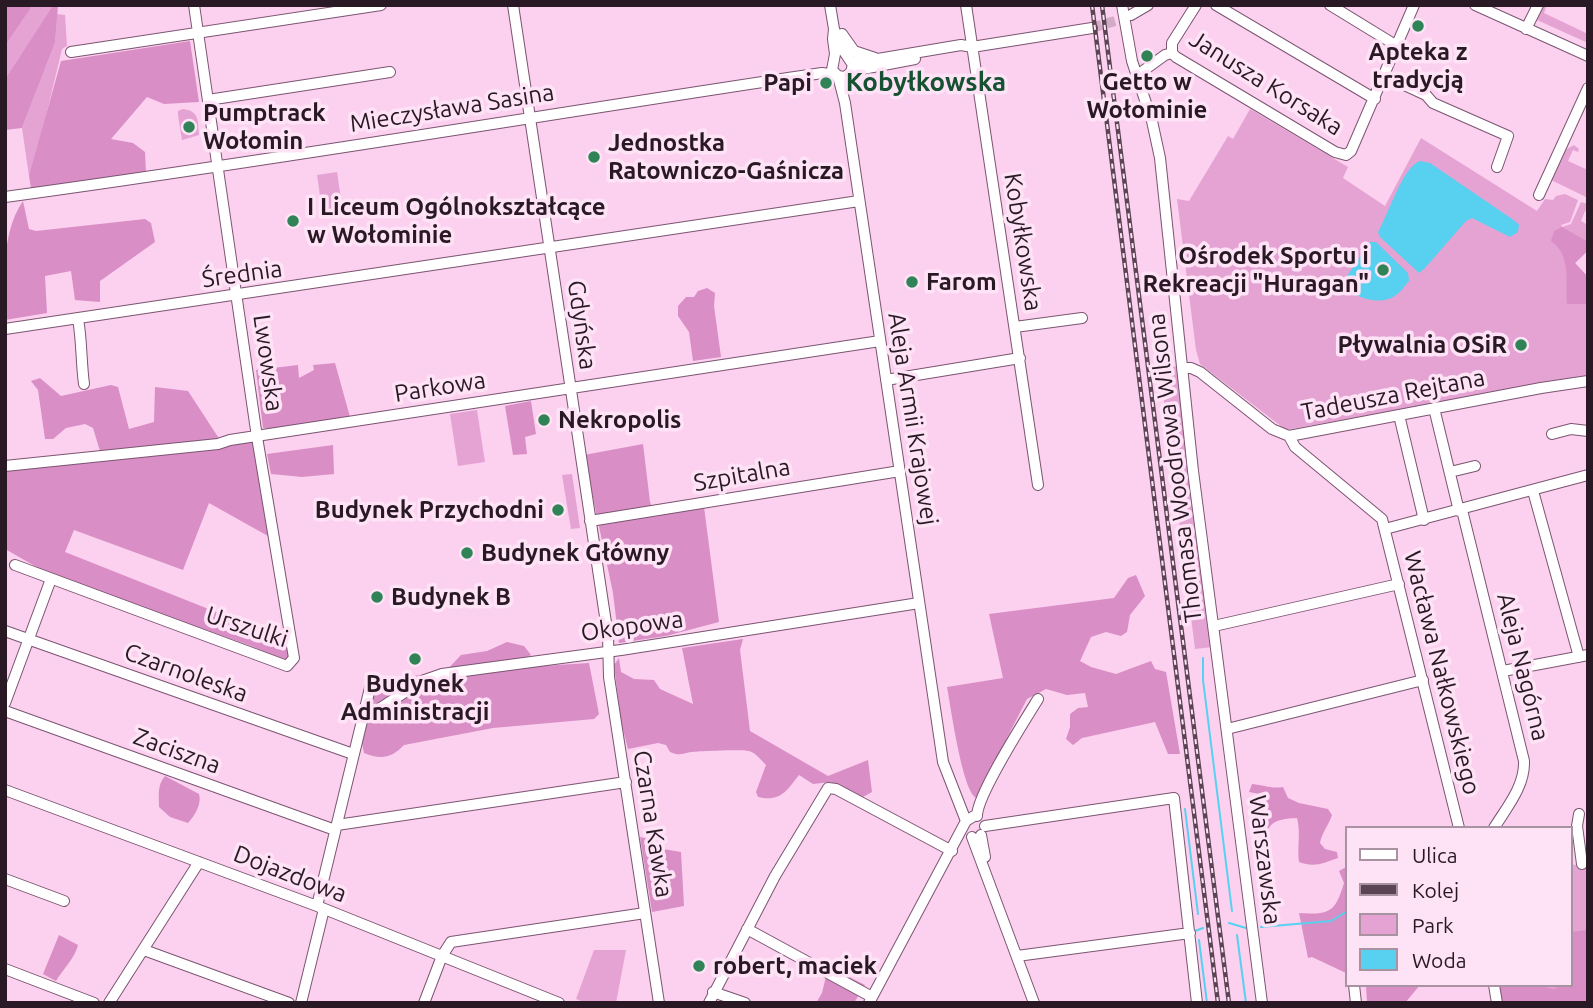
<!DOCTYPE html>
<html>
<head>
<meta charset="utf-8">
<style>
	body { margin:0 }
	#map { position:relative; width:1593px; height:1008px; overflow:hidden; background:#fcd0ef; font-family:Ubuntu,sans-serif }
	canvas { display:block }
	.frame { position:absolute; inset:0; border:7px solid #291924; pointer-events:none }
	.legend { position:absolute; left:1345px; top:826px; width:228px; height:161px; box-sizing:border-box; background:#fee3f6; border:2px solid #a992a2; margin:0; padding:9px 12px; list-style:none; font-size:21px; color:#291924 }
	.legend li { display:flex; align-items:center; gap:14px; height:35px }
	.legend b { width:35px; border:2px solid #a992a2 }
</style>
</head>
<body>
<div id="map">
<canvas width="1593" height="1008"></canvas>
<div class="frame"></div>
<ul class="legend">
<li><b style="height:9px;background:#fff"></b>Ulica</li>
<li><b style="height:9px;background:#5b4555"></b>Kolej</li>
<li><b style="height:19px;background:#e5a3d4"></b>Park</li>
<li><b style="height:19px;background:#57d1ef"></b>Woda</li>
</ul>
</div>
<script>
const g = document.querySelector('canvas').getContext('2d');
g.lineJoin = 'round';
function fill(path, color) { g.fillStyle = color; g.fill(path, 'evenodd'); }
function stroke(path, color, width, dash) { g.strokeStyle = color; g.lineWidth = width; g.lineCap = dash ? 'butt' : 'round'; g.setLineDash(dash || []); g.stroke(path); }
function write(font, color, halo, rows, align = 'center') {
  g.font = font + ' Ubuntu,sans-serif'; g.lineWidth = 7; g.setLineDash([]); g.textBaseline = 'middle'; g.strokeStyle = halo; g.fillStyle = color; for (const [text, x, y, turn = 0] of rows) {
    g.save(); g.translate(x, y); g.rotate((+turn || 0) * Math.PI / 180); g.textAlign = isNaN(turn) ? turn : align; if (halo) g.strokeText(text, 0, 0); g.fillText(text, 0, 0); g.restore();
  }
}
fill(new Path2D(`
	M33 5H53L5 79V46Z
	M1543 5H1547L1544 13 1588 34V43L1537 20Z
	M57 14 65 15 67 46 62 49 33 170 29 176 22 128 55 43Z
	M183 109C199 111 198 120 199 135L182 140 178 115V111Z
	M1250 109 1348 167 1343 178 1385 206 1421 138 1537 211 1545 199 1553 200 1556 196 1565 194 1578 200 1570 222 1561 225 1562 227 1571 224 1581 202 1588 204V212L1585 211 1581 221 1588 225V251L1575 263 1588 277V375L1286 430 1200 364 1196 350 1177 199 1189 201 1228 136 1233 139Z
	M1574 145 1579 149 1578 152 1573 150 1568 161 1588 170 1586 197 1551 180 1565 150Z
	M337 172 343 213 323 216 317 175Z
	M1178 366 1213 647 1195 649 1160 369Z
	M477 410 485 462 458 466 450 414Z
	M572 474 580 528 571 529 562 475Z
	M1588 864V1003H1503L1499 985H1570V865Z
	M594 950H626L616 1003H587L576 999Z`), '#e5a3d4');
fill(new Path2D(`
	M5 5H33L5 46Z
	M53 5H58L55 43 22 128 5 130V79Z
	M190 41 199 102 164 104 147 97 111 139 133 143 145 152 146 173 31 188 29 176 61 61Z
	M23 201 29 229 36 231 145 219 151 223 155 242 100 281V302L75 300 71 271 45 276 47 313 5 320C5 282 0 235 23 201Z
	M1562 227 1588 242V250L1575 263 1588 277V304H1567C1565 281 1572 256 1551 241L1554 231Z
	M707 288 715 293 714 306 721 357 693 361 689 332 678 316V306L686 297H694L698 291Z
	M335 363 350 417 270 429 263 428 256 370 298 365 299 378 314 370 313 365Z
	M40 378 61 396 111 385 118 387 129 429 154 422 155 387 188 391 220 440 254 442 268 536 209 503 183 570 74 530 65 552 284 639 291 657 285 661 251 646 49 574 5 549V466L100 451 93 428 85 424 66 428 53 439H45L38 390 31 381Z
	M531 401 536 434 525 437 527 454 513 455 505 406Z
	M643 444 650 502 655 515 704 507 719 622 666 636 619 643 613 593 584 455Z
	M333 445 334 474 302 477 271 474 267 454Z
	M1136 575 1145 596 1130 615 1127 632 1121 636 1106 632 1091 637 1080 661 1091 667 1116 674 1151 661 1155 669 1166 672 1180 754H1168L1155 722 1082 738 1073 745 1066 739 1070 727V714L1078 708 1088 707 1085 693 1067 695 1046 689 1027 699 976 798C962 789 951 708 947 687L1003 678 989 614 1114 598 1128 578Z
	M743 639 740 650 750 731 828 776 868 760 872 792 861 798 831 782 813 784 799 775C786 792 780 802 758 797L756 792 766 765C761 760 756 753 749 751 744 749 699 751 691 752 682 754 679 756 670 752L666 745 658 743 628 749 621 722 614 665 619 658 621 672 634 679 654 680 660 689 693 704 682 648Z
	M507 642 524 646 531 655 510 668 589 663 599 714 594 719 493 728 404 745C392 758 381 760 364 753L361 738 374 682 446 671 461 655 487 651Z
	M165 776 199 794C202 803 195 816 188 823L170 817 159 807C159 796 157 785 165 776Z
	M1252 784C1265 785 1270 789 1283 787L1288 798 1299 803 1328 809 1332 815C1329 825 1322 832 1320 843L1325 849 1337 852 1338 858C1323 863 1315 868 1299 862 1297 847 1301 833 1297 818 1283 819 1269 819 1266 836L1257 834 1252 825 1255 817 1269 813 1265 795 1249 792Z
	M640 837 653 840 663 849 681 852 684 906 652 912Z
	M1346 867V973L1312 957 1308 958 1299 913C1331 915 1335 912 1344 883L1339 871Z
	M1587 930 1588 1003H1503L1499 985H1536L1554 989 1560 985H1570V932Z
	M59 935 78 945C75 958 63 969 56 981L43 974Z
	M820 962 865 985 854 1003H816L822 993 828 968Z
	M1366 985H1420L1405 1003H1367Z`), '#d98ec6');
fill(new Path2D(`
	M1420 161 1430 163 1515 221 1519 225 1518 232 1510 237 1472 218 1466 221 1425 268 1419 273 1380 237 1378 232C1388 215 1403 166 1420 161Z
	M1370 242H1376L1408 273 1409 281C1404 287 1399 294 1393 297 1380 305 1354 298 1345 287V279Z`), '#57d1ef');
stroke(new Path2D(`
	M1203 658V680L1232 911
	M1185 809 1198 914
	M1229 923 1246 928
	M1261 927 1331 921 1346 912
	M1195 931 1203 928
	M1237 935 1246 1003
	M1199 940 1207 1003`), '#57d1ef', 2);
stroke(new Path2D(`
	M1092 28 1115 21`), '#d2abc6', 10, [10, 5]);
const minor = new Path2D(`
	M513 5 608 636 609 677 659 1003
	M830 5 834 29 841 47 853 65 851 72 845 77 838 76 832 70 835 54 833 39 834 29
	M966 5 1038 485
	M1122 5 1132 61 1152 121 1160 158 1193 471 1262 1003
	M1196 5 1172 43V53L1176 57 1335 152 1346 155 1351 151 1414 5
	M1216 5 1375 99
	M1330 5 1397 46
	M1475 5 1588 56
	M1131 15 1148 5
	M1526 29 1538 5
	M842 34 854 51 875 58
	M71 52 381 5
	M851 61 860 62 961 45 972 47 1092 28
	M852 71 915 59
	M838 76 845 103 943 762 966 821
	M1136 76 1165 55 1172 53
	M1385 76 1426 95 1433 103 1508 136 1497 167
	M208 100 390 72
	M1539 195 1588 88
	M5 197C271 161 536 116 802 76L822 73 835 75
	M78 319C82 341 81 362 84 384
	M1015 327 1082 318
	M5 329 859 201
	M1182 368H1191L1200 372 1272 429 1289 436 1295 447 1382 519 1459 828
	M886 380 1020 358
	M1434 408 1459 511
	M1399 415 1424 520
	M1552 434 1571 429 1588 431
	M1289 436 1541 388 1588 381
	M5 466 218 444 230 440 880 341
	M1450 472 1475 466
	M1533 491 1579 657
	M1462 510 1524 761C1525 786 1507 807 1494 828
	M590 521 900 471
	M1385 529 1588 475
	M15 565 287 666 294 658 257 437 194 5
	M1214 626 1399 584
	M5 631 353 754
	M1503 671 1588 655
	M5 703 51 579
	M5 711 335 830
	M362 720 422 681 442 674 621 650 919 603
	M1227 729 1423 680
	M5 790 317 906 559 1003
	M1579 814 1577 826 1582 864
	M977 816C977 795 1025 720 1038 699
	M337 825 626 782
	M985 826 1174 798 1197 1003
	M981 835 985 857
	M972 837 1034 1003
	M5 879 64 901
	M317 906 370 688
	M747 929 872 997
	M144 950 289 1003
	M1017 956 1190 933
	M5 969 94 1003
	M1354 985 1356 1003
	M1494 985 1497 1003
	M713 992 745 1003
	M109 1003 199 862
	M301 1003 324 909
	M424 1003 442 956 451 942 645 913
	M709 1003 775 876 828 788 836 789 952 851
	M869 1003 966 821 974 816`);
stroke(minor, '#7b5571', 12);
stroke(minor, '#fff', 10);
const rail = new Path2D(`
	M1092 5 1218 1003
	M1102 5 1229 1003`);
stroke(rail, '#5b4555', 4.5);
stroke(rail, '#fee3f6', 2, [5]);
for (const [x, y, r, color] of [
	[1418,26,7,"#2f8356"],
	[1147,56,7,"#2f8356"],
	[826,83,7,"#2f8356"],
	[189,127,7,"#2f8356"],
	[594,157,7,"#2f8356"],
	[293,221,7,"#2f8356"],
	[1383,270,7,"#2f8356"],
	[912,282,7,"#2f8356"],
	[1521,345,7,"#2f8356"],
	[544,420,7,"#2f8356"],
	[558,510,7,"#2f8356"],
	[467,553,7,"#2f8356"],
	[377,597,7,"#2f8356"],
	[415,659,7,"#2f8356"],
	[699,966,7,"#2f8356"]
]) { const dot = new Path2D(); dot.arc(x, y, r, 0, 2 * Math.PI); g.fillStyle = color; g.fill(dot); stroke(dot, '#fee3f6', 2.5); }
write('bold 24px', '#291924', '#fee3f6', [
	["Apteka z",1418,52,"center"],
	["tradycją",1418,80,"center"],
	["Getto w",1147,82,"center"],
	["Wołominie",1147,110,"center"],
	["Papi",812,83,"right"],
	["Pumptrack",203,113],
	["Wołomin",203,141],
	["Jednostka",608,143],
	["Ratowniczo-Gaśnicza",608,171],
	["I Liceum Ogólnokształcące",307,207],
	["w Wołominie",307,235],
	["Ośrodek Sportu i",1369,256,"right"],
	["Rekreacji \"Huragan\"",1369,284,"right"],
	["Farom",926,282],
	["Pływalnia OSiR",1507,345,"right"],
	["Nekropolis",558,420],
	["Budynek Przychodni",544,510,"right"],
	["Budynek Główny",481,553],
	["Budynek B",391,597],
	["Budynek",415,684,"center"],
	["Administracji",415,712,"center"],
	["robert, maciek",713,966]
], 'left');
write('24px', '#291924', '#fee3f6', [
	["Janusza Korsaka",1266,83,32],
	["Mieczysława Sasina",452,108,-9],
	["Kobyłkowska",1023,242,81],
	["Średnia",242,274,-8],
	["Gdyńska",582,325,82],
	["Lwowska",268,363,82],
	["Parkowa",440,387,-9],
	["Tadeusza Rejtana",1393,395,-11],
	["Aleja Armii Krajowej",913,419,81],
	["Thomasa Woodrowa Wilsona",1175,468,-97],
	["Szpitalna",742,475,-10],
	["Okopowa",632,626,-8],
	["Urszulki",247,627,18],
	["Aleja Nagórna",1523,667,76],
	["Czarnoleska",186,673,20],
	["Wacława Nałkowskiego",1442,673,76],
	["Zaciszna",177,751,20],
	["Czarna Kawka",653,824,81],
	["Warszawska",1265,860,83],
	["Dojazdowa",290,874,21]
]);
write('bold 26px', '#165132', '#fee3f6', [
	["Kobyłkowska",926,82]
]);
</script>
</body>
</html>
